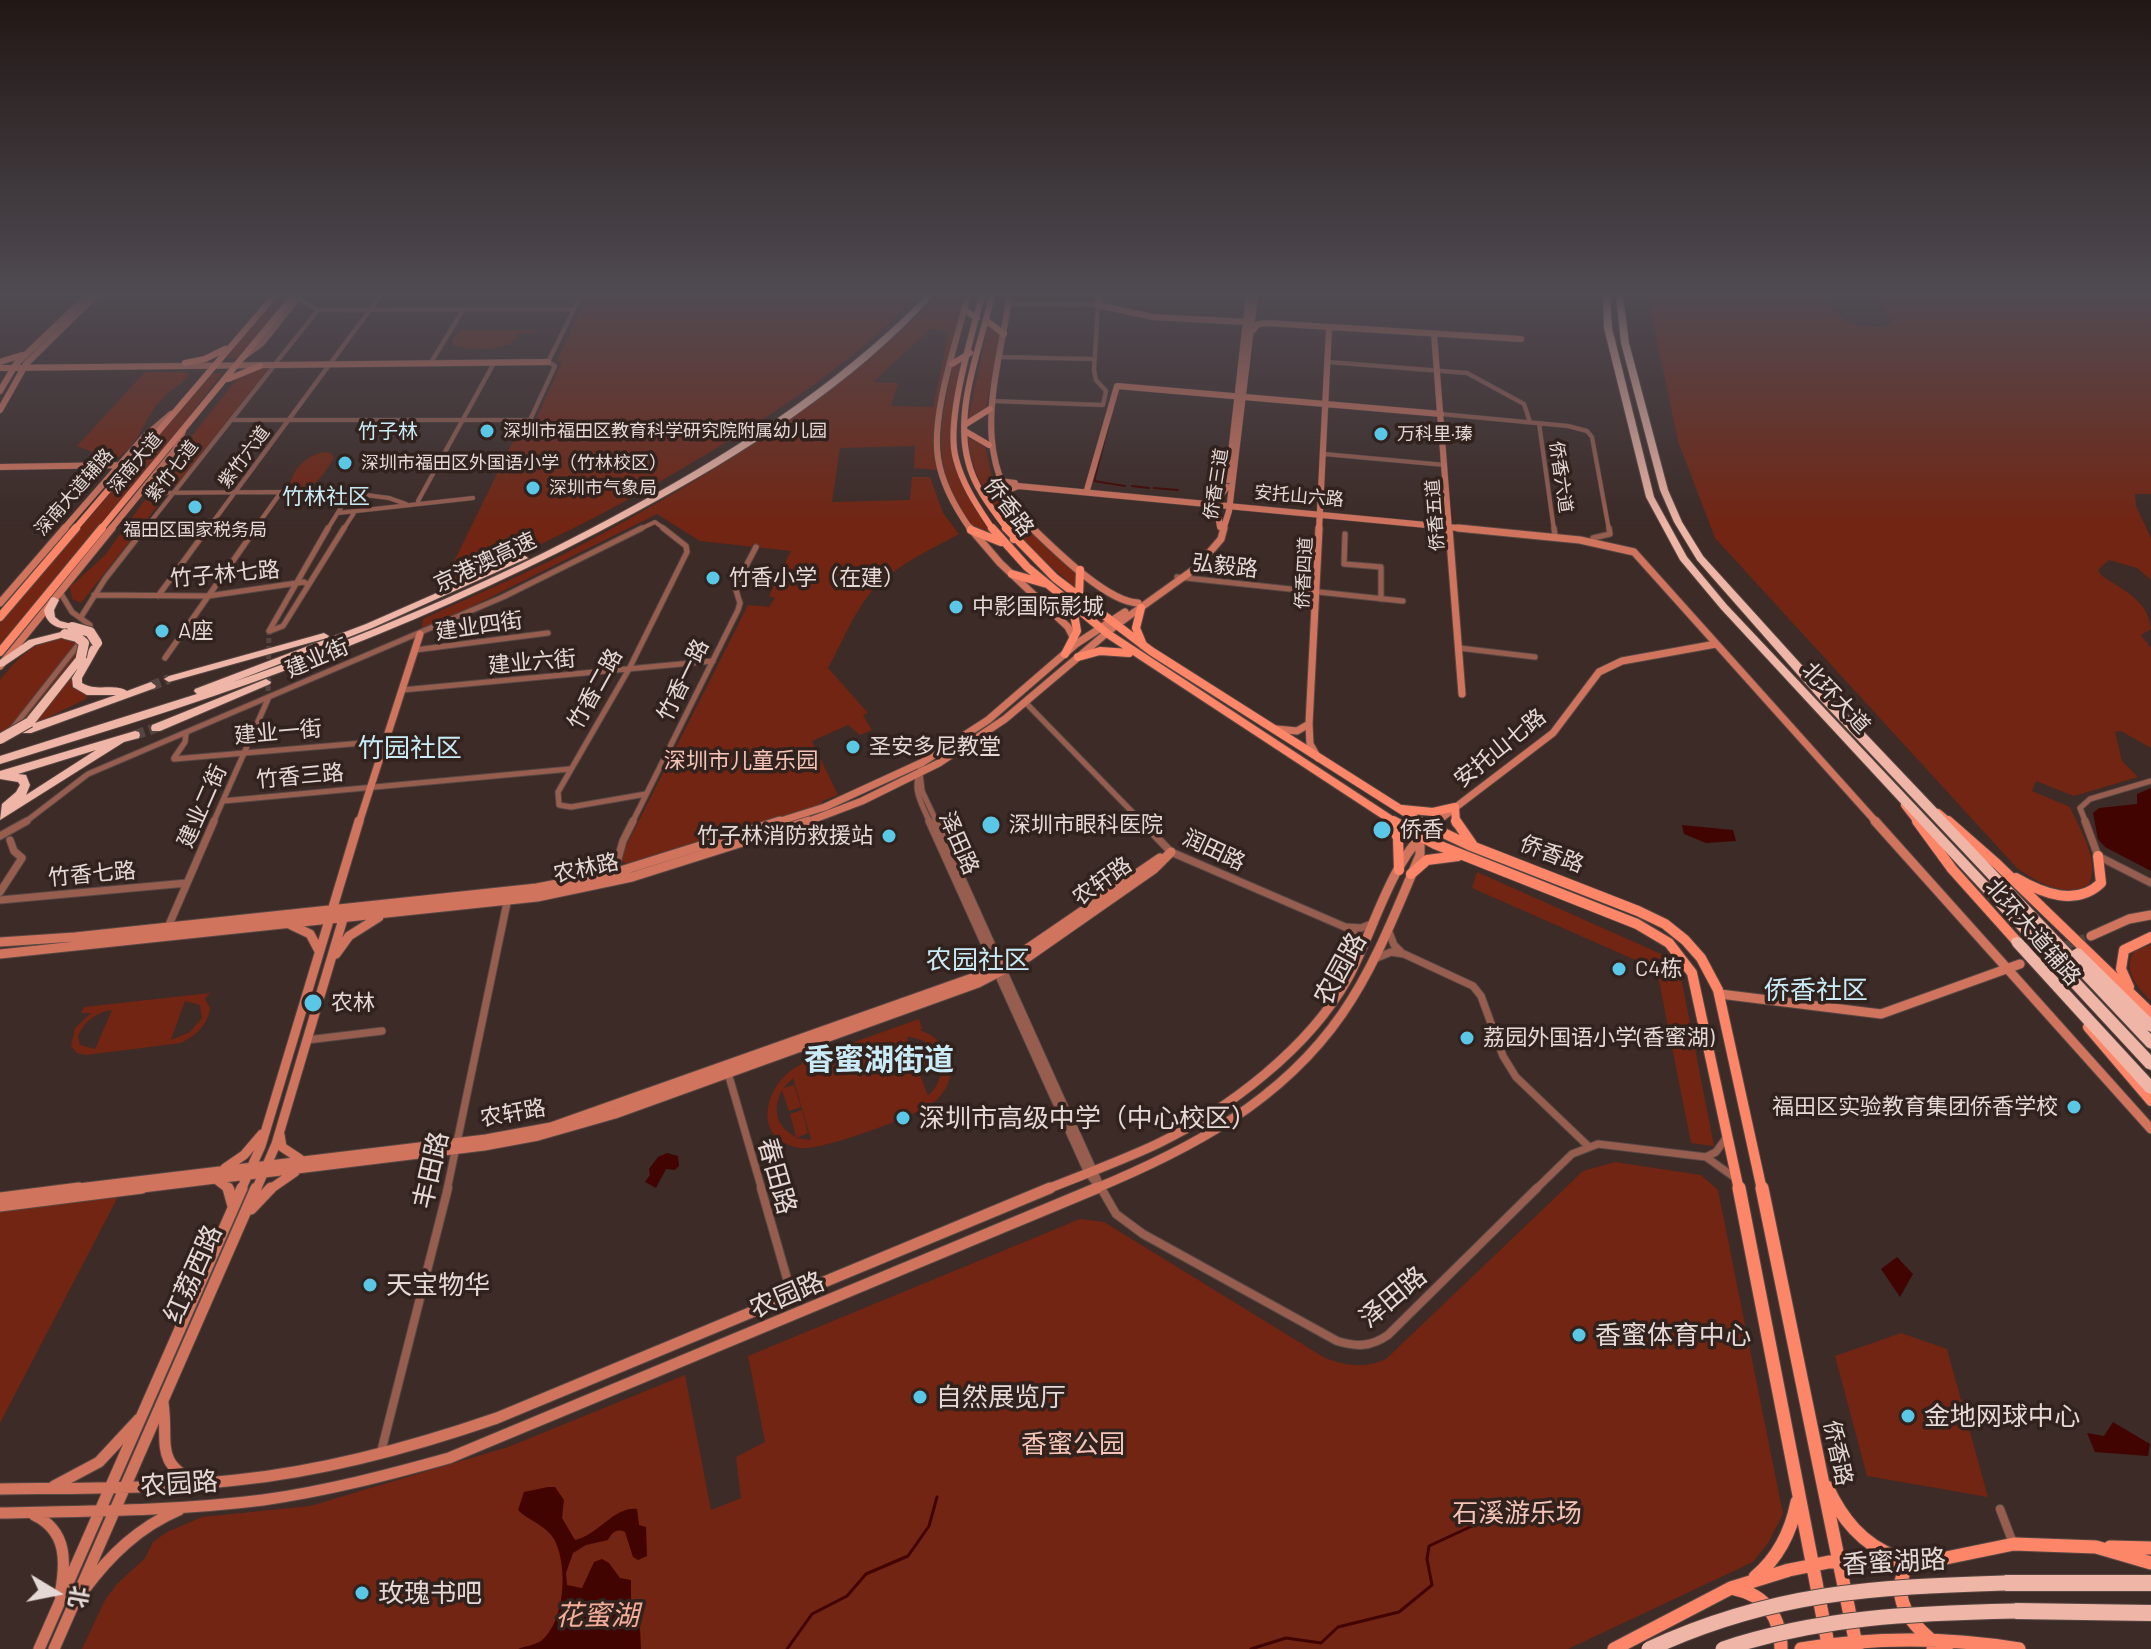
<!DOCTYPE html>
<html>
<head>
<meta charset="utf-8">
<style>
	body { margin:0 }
	#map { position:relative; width:2151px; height:1649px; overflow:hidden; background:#3c2b27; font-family:Barlow,"Noto Sans SC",sans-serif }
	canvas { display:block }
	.north { position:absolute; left:16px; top:1553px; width:80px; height:80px; -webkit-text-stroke:6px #32221d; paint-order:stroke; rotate:100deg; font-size:22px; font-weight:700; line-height:32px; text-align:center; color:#e4d9d6 }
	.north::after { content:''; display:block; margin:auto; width:28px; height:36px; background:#e4d9d6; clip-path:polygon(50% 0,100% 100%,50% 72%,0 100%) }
</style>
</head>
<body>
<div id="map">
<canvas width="2151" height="1649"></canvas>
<div class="north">北</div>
</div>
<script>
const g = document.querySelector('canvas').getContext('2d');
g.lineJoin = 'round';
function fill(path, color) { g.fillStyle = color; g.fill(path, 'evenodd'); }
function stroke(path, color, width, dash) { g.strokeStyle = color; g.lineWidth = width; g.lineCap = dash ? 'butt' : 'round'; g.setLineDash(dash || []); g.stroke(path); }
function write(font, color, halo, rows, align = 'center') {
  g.font = font + ' Barlow,"Noto Sans SC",sans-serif'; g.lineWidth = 7; g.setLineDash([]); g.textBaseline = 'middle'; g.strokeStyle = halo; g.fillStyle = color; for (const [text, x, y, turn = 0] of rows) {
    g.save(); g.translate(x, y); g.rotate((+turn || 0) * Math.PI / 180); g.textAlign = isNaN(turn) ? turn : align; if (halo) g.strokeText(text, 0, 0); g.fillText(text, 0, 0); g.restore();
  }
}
fill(new Path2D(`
	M278 295H289L237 358H226Z
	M587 295H918C853 363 773 415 693 462 613 510 530 553 442 586L519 429 535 421 562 362 557 361Z
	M938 295H966L934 442 938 470 914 468 915 446 840 448 832 502 910 500 912 477H930L943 513 959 534C930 550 894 566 871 592 853 614 842 643 828 668L868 713 863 715 872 730 860 735 848 725 812 741 838 795 822 801V804L665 855 627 864 619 860 748 605 769 607 775 598 769 596 791 551 700 541 657 514 421 632 423 619C476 594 531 572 583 544 711 476 836 398 938 295ZM930 329 949 331 933 407 891 406 898 383 873 382Z
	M1651 295H1824C1846 326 1848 326 1886 327L1891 322 1880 295H2151V494H2135L2136 506 2151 538V580L2137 568 2109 560 2098 570 2101 575C2124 591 2148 600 2151 629L2141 635 2151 648V748L2121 731 2115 732 2122 761 2138 777 2074 796 2036 781 2032 791 2070 807C2080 830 2100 860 2089 884 2065 899 2037 882 2017 868L1715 538 1678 441 1649 303Z
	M988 327 1001 334 985 412 968 420Z
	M460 330H536L534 333H517L518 337C506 352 472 350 454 346L452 341Z
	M966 357C947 442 940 467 997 538 972 530 970 526 957 504 931 458 942 414 953 365Z
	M260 368H269L178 484 169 488H151L239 376Z
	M145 372H185L189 376C180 386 168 391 160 401 143 420 138 449 113 460L77 446Z
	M222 373 182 426 0 645V623L211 374Z
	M968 437 985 445 991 473 1016 516 1011 530C989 499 971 475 968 437Z
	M324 452 331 453 334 458C323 475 312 495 290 487 291 470 307 455 324 452Z
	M162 496 163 499 81 603 72 599 70 587 105 555 147 497Z
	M1020 519 1075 569 1077 589 1017 537Z
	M63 638 77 642V656L32 715 0 735V680C17 659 34 640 63 638Z
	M76 668 71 687 87 694 86 699 28 727Z
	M1477 872 1661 954 1682 982 1714 1146 1691 1143 1659 981 1649 966 1472 888Z
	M2151 945V1001C2136 986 2122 970 2135 950Z
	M210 993 205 999 210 1008C208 1025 196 1035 181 1043L86 1055 77 1053 71 1046 75 1028 91 1013H81L84 1007ZM185 1001 200 1005 202 1018 190 1032 171 1040ZM112 1010 95 1049 80 1045 78 1036C84 1021 97 1012 112 1010Z
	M919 1019 922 1029 920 1030C938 1037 952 1050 951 1071 950 1083 943 1095 934 1102 917 1116 821 1151 801 1148 749 1141 764 1081 802 1064L801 1061ZM907 1037C941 1039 953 1073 928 1096L920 1075 929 1071 923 1055 914 1058ZM793 1078 811 1139V1140L796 1138 808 1133 802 1110 790 1114 796 1137C776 1127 772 1109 782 1090L789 1111 801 1107 794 1085 783 1088Z
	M1615 1162 1701 1175 1718 1190 1783 1514 1768 1543 1753 1562 1568 1649H82L105 1600 117 1584 145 1558 153 1542 167 1532 202 1517 310 1506 508 1447 685 1375 711 1510 741 1498 736 1457 765 1442 748 1356 1080 1219 1104 1222 1325 1358C1346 1366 1365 1369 1386 1359L1583 1171Z
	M120 1193 0 1423V1209Z
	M1901 1333 1947 1349 1988 1497 1867 1476 1835 1356Z`), '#722512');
fill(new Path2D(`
	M2151 788V871L2105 847 2098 839 2093 813 2099 808 2137 804V794Z
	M1682 825 1733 830 1736 841 1706 843 1684 834Z
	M667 1153 678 1156 679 1166 675 1170 666 1169 656 1188 645 1182 650 1175 649 1169 658 1157Z
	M1897 1257 1913 1274 1900 1297 1881 1269Z
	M2113 1422 2150 1444 2148 1456 2095 1452 2087 1433 2104 1436Z
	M548 1487H555L564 1500 562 1518 575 1540C599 1535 614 1506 637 1509L639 1525 646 1527 647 1556 638 1560 633 1557 625 1532C616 1528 612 1533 608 1540L586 1545 573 1553 566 1573 567 1585 582 1588 594 1562 602 1559 609 1563 620 1578 631 1580V1613L640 1629 641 1649H518C525 1646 535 1645 541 1641 565 1622 568 1567 555 1541 548 1526 529 1521 518 1510L524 1492Z`), '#420400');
stroke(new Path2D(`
	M1109 424 1094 481 1125 486
	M1132 486 1149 488
	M1154 488 1178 490`), '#420400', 2);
stroke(new Path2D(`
	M787 1649 812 1614 847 1596 866 1574 908 1556 929 1526 937 1497
	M1251 1649 1286 1638 1321 1643 1338 1627 1399 1612 1432 1585 1427 1559 1429 1546 1498 1514 1512 1499`), '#420400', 3);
stroke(new Path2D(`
	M268 699 269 631`), '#554541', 5, [5, 3]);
stroke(new Path2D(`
	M2028 960 2091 936`), '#554541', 9, [9, 4]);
stroke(new Path2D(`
	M151 686 169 679
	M135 735 156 728`), '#554541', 10, [10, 5]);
const streetFar3 = new Path2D(`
	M297 298 318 310 574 309
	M1000 357 1095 359
	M1328 362 1467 373 1524 404 1530 422
	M275 364 318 310
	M430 364 463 310
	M992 401 1103 405 1106 391 1096 380 1094 370 1098 305 1009 304
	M1441 414 1568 426 1587 431 1592 437 1609 530
	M231 420H530L555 366 548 362 581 295
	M1539 423 1554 530
	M1324 454 1445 465
	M142 493 281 492
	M418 501 494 363
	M338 513 473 498
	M144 530 274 366
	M207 530 381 295
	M254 530 281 492
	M327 530 350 493 389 498 406 504
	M343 530 354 513
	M638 530 655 522 666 530`);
const streetFar2 = new Path2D(`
	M1554 528 1555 535
	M1345 534 1344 564 1381 567V599
	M1593 538 1610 534 1609 528
	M1177 577 1403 601
	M60 592 72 612 90 625 89 632
	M94 595 208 596 304 582 308 585
	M158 596 208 528
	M81 617 105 579 145 528
	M269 631 328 528
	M270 631 283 626 344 528
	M1459 648 1535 657
	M415 650 548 633
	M165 658 256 528
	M402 690 713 661
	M1025 702 1143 823
	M12 729 82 640
	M174 758 185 742 186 734
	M174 759 386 741
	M923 762C911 790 919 797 930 823
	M920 773 922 791 937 823
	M646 794 571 807 559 805 558 792 629 669 687 552 686 546 663 528
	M223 801 570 769
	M24 823 88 774 503 597 642 528
	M213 823 268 699
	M632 823 738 610 740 603 735 587 756 547
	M2086 823 2080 808 2090 799 2151 781`);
const streetFar1 = new Path2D(`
	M929 821 1088 1173 1098 1185
	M936 821 1102 1190
	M1141 821 1171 852 1345 927 1361 928 1374 923
	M2085 821 2098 856 2151 883
	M0 836 27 821
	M614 873 623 841 633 821
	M0 892 22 858 14 851 10 840
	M0 900 187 883
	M168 927 214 821
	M1348 929 1357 936 1361 949
	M1389 932 1394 945 1401 952
	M1374 959 1391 952 1404 954 1473 986 1481 996 1503 1056 1516 1077 1587 1145
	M307 1040 382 1031
	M728 1073 762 1190
	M1706 1157 1716 1152 1726 1138
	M447 1190 508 898
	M1535 1190 1572 1154 1598 1144 1706 1157 1734 1177`);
const street = new Path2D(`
	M761 1188 792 1296
	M1101 1188 1116 1214 1143 1234 1337 1341C1356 1347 1371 1347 1388 1335L1537 1188
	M381 1452 448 1188
	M2000 1509 2013 1543`);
const secondaryFar3 = new Path2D(`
	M968 295C957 340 931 414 938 458 942 485 956 509 971 530
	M1010 295C997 379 965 461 1034 530
	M1098 295V305L1153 317 1246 322
	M1253 330 1258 324 1267 323 1521 339
	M1434 334 1449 530
	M243 357 262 343 300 295
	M0 362 22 355
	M0 368 548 362
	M0 391 16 364 88 295
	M0 410 26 364 96 295
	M0 467 119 465
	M1228 480 1249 295
	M999 481 1015 483
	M1087 490 1117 386 1441 414
	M1004 492 1018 486 1479 530
	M1206 501 1220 496 1227 487
	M1209 507 1218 514 1220 527
	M63 530 143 438 171 414
	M110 530 175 450 183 431
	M1223 530 1229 511 1255 295
	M1319 530 1329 328`);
const secondaryFar2 = new Path2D(`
	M970 528 1000 563 1068 627 1074 639
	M1032 528C1056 551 1107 602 1138 603
	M1449 528 1462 694
	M1458 528 1580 540 1634 552 1877 823
	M0 603 65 528
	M0 666 112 528
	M1276 729 1297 731 1309 724
	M1318 758 1310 744 1309 724 1319 528
	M359 823 420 634
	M774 823 825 807 923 762 988 720 1076 644 1125 612
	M804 823 862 801 939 763 1005 719 1115 626 1196 568 1221 539 1224 528
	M1435 823 1553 733 1599 672 1622 661 1716 644`);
const secondaryFar1 = new Path2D(`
	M1875 821 2151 1129
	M291 925 310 934 319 951
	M2091 936 2129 919 2151 915
	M0 942 75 937 537 888 614 873 780 821
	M0 954 537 897 632 877 809 821
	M336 954 349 936 379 917
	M1720 994 1881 1014 2020 964
	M280 1135 282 1147 300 1159
	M225 1168 244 1155 262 1134
	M217 1180 230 1190
	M62 1190 486 1139 551 1127 975 977 1024 951 1160 858
	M126 1190 484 1146 538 1136 615 1114 978 983 1028 957 1154 869 1171 852
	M241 1190 261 1146 359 821
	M256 1190 276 1144 343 919 341 915
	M269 1190 295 1172
	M1045 1190C1082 1175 1121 1161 1157 1144 1229 1109 1309 1048 1348 978 1376 927 1390 858 1437 821
	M1092 1190C1189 1150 1281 1102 1342 1014 1376 965 1397 908 1420 855V838`);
const secondary = new Path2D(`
	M228 1188 233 1206
	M0 1198 79 1188
	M0 1206 142 1188
	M251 1209 271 1188
	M163 1403C169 1443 153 1463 198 1483
	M54 1486 99 1462 139 1419
	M0 1489C79 1488 158 1489 237 1480 326 1471 413 1447 497 1418L1050 1188
	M0 1513C88 1511 176 1511 263 1500 327 1491 388 1475 449 1458L1097 1188
	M34 1515C68 1531 66 1563 60 1595
	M84 1590C110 1555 139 1527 179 1510
	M39 1649 242 1188
	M54 1649 256 1188`);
const primaryFar3 = new Path2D(`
	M982 295C972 336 945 420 956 459 963 486 978 507 993 530
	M992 295C981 346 954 408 968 461 974 487 992 509 1008 530
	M964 310 977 318
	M987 321 1004 334
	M185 363 205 359 225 349
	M952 364 970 353
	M228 379 260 366
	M966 424 990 409
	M965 431 989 445
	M74 530 275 295
	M100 530 294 295
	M1016 530 1019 514`);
const primaryFar2 = new Path2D(`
	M992 528 1027 567 1108 634 1396 823
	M1006 528 1055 578 1151 651 1422 823
	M971 530 1001 542
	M1014 539 1016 528
	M1012 574 1047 584
	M1079 596 1080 570
	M1141 608 1136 628 1143 645
	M0 617 76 528
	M0 652 102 528
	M1065 654 1077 631 1073 608
	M1078 657 1100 651 1129 653
	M1905 805 1919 823
	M1402 809 1433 812 1455 807 1456 823
	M1938 813 1950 823
	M1388 820 1390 823`);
const primaryFar1 = new Path2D(`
	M1389 821 1398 838 1399 870
	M1393 821 1435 844 1637 924 1669 943 1692 973 1739 1190
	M1418 821 1469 845 1638 911 1665 924 1685 940 1701 958 1718 990 1762 1190
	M1456 821 1472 844
	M1917 821 1952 869 2020 945
	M1948 821 1997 864 2151 1013
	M1411 874 1427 860 1458 856
	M2016 878C2042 893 2076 907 2101 883L2098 856
	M2129 987 2121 969 2124 950 2151 937
	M2088 1027 2151 1101`);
const primary = new Path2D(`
	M1739 1188 1829 1649
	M1762 1188 1857 1649
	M1827 1487C1842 1519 1862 1544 1896 1557
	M2110 1547 2151 1548
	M1911 1560C1889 1590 1904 1617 1930 1639
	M1755 1577C1779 1557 1791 1532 1797 1502
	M1735 1589C1766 1595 1781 1618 1781 1649
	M1614 1649 1731 1588 1789 1570 1829 1562 1941 1559 2014 1544 2096 1547 2151 1563
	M1801 1649C1874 1637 1946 1637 2019 1649
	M1933 1649 1952 1642`);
const highway = new Path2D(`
	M927 295H934C852 386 743 454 636 512 540 564 441 610 339 650 228 694 114 729 0 764V756L197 694 194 691 195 689 366 624 521 556 524 555 528 558 372 628 233 682C363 637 490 583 611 518 727 456 833 389 927 295Z
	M1603 295H1610L1612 328 1654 497 1687 557 1727 605 2151 1055V1070L2146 1068 1721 609 1680 560 1646 497 1604 328Z
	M1616 295H1623L1629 343 1668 490 1682 522 1703 556 1828 694 2072 951 2077 948 2081 949 2151 1018V1032L2147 1030 2151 1034V1049L2147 1047 1820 700 1697 560 1674 522 1660 490 1621 343Z
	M54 597 59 600 54 610 55 617 60 621 75 625 77 627 75 629C61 630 46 626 44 610L51 598Z
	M65 631 70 634 68 636 35 645 4 666 0 667V660L29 640Z
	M324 633 329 636 327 638 169 682 164 679 169 676Z
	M97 640 102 643 82 678V683C96 692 114 683 127 691L151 682 156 686 155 688 31 733H23L22 730 23 727 29 725 25 722 26 719 78 655 81 654 85 656 94 641ZM78 668 72 678 73 687 87 695H116L35 723Z
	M266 679 271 682 270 684 160 731H152L151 728 152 725Z
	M135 731 139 732 140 735 139 738 124 742 0 820 2 804 16 792 20 785 18 782 0 779V771ZM96 750 26 795 30 785 26 775 18 774Z
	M2017 937 2021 938 2151 1079V1094L2146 1092 2013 946 2011 942 2013 938Z
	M2005 1575H2151V1591H2005L1999 1589 1997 1583 1999 1577Z
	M2015 1603 2151 1605V1621L2015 1619 2009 1617 2007 1611 2009 1605Z`);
stroke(streetFar3, '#574743', 5);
stroke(streetFar2, '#574743', 7);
stroke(streetFar1, '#574743', 9);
stroke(street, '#574743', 10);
stroke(secondaryFar3, '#574743', 7);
stroke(secondaryFar2, '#574743', 9);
stroke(secondaryFar1, '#574743', 11);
stroke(secondary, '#574743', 13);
stroke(primaryFar3, '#574743', 7);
stroke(primaryFar2, '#574743', 10);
stroke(primaryFar1, '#574743', 12);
stroke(primary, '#574743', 15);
stroke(highway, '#574743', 2);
stroke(streetFar3, '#975d4f', 4);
stroke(streetFar2, '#975d4f', 5);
stroke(streetFar1, '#975d4f', 7);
stroke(street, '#975d4f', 8);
stroke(secondaryFar3, '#d1745e', 6);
stroke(secondaryFar2, '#d1745e', 7);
stroke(secondaryFar1, '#d1745e', 9);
stroke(secondary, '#d1745e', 11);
stroke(primaryFar3, '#fd8669', 6);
stroke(primaryFar2, '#fd8669', 8);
stroke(primaryFar1, '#fd8669', 10);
stroke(primary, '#fd8669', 13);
fill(highway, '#efb5a6');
const highwayBridgeFar1 = new Path2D(`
	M72 627 90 632 97 643
	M65 634 77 637 84 643 81 657
	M0 739 30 722`);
const highwayBridge = new Path2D(`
	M1649 1649C1772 1592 1873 1587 2005 1583
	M1723 1649C1819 1617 1915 1613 2015 1611`);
stroke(highwayBridgeFar1, '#574743', 12, []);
stroke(highwayBridge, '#574743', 17, []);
stroke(highwayBridgeFar1, '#efb5a6', 10);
stroke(highwayBridge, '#efb5a6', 15);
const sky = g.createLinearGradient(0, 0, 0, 526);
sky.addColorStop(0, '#211815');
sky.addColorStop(0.56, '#504a52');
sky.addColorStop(1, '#504a5200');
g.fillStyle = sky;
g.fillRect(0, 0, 2151, 526);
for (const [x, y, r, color] of [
	[487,431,8,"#5bc7e7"],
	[1381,434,8,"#5bc7e7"],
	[345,463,8,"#5bc7e7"],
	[533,488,8,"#5bc7e7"],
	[195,507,8,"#5bc7e7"],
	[713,578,8,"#5bc7e7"],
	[956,607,8,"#5bc7e7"],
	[162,631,8,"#5bc7e7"],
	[853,747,8,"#5bc7e7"],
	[991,825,10,"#5bc7e7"],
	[1382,830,10,"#5bc7e7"],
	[889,836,8,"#5bc7e7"],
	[1619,969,8,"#5bc7e7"],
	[313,1003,10,"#5bc7e7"],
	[1467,1038,8,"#5bc7e7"],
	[2074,1107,8,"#5bc7e7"],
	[903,1118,8,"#5bc7e7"],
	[370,1285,8,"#5bc7e7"],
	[1579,1335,8,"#5bc7e7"],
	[920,1397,8,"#5bc7e7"],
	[1908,1416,8,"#5bc7e7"],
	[362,1593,8,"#5bc7e7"]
]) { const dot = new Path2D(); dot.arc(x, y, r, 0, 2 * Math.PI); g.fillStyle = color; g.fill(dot); stroke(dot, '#32221d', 3); }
write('18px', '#e4d9d6', '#32221d', [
	["深圳市福田区教育科学研究院附属幼儿园",503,431],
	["万科里·瑧",1397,434],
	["深圳市福田区外国语小学（竹林校区）",361,463],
	["深圳市气象局",549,488],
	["福田区国家税务局",195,530,"center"]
], 'left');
write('18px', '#e4d9d6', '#32221d', [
	["紫竹六道",244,457,-53],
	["深南大道",135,463,-50],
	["紫竹七道",172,471,-52],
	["侨香六道",1561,477,82],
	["侨香三道",1216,484,-81],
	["深南大道辅路",74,492,-49],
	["安托山六路",1299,496,5],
	["侨香五道",1435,515,-94],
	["侨香四道",1304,573,-87]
]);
write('20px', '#c8ebf7', '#32221d', [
	["竹子林",388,431]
]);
write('22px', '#c8ebf7', '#32221d', [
	["竹林社区",326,497]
]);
write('22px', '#e4d9d6', '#32221d', [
	["侨香路",1009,507,53],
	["京港澳高速",485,562,-25],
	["弘毅路",1225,566,6],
	["竹子林七路",225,574,-5],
	["建业四街",479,626,-8],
	["建业街",317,658,-23],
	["建业六街",532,662,-5],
	["竹香一路",683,680,-64],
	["竹香二路",595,689,-61],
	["北环大道",1836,698,47],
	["建业一街",278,732,-5],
	["安托山七路",1500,748,-39],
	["竹香三路",300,776,-5],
	["建业二街",202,806,-66],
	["泽田路",959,843,66],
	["润田路",1214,850,25],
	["侨香路",1552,854,21],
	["农林路",586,868,-12],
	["竹香七路",92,874,-5],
	["农轩路",1102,881,-35],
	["北环大道辅路",2033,932,49],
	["农轩路",513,1113,-10],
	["侨香路",1838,1453,78]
]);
write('22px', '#e4d9d6', '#32221d', [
	["竹香小学（在建）",729,578],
	["中影国际影城",972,607],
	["A座",178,631],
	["圣安多尼教堂",869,747],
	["深圳市眼科医院",1009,825],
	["侨香",1400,830],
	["竹子林消防救援站",873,836,"right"],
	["C4栋",1635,969],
	["农林",331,1003],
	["荔园外国语小学(香蜜湖)",1483,1038],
	["福田区实验教育集团侨香学校",2058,1107,"right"]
], 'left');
write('22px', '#f4c3b7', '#32221d', [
	["深圳市儿童乐园",741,761]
]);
write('26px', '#c8ebf7', '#32221d', [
	["竹园社区",410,748],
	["农园社区",978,960],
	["侨香社区",1816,990]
]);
write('26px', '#e4d9d6', '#32221d', [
	["农园路",1340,969,-61],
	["丰田路",431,1170,-77],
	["春田路",777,1176,74],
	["红荔西路",193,1274,-66],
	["农园路",787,1295,-23],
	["泽田路",1393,1297,-40],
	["农园路",179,1484,-4],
	["香蜜湖路",1894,1562,-3]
]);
write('26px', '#e4d9d6', '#32221d', [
	["深圳市高级中学（中心校区）",919,1118],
	["天宝物华",386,1285],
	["香蜜体育中心",1595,1335],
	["自然展览厅",936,1397],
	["金地网球中心",1924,1416],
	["玫瑰书吧",378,1593]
], 'left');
write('26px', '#f4c3b7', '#32221d', [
	["香蜜公园",1073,1444],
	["石溪游乐场",1517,1513]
]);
write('italic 28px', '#f4ad9a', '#32221d', [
	["花蜜湖",597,1616]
]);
write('bold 30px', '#c8ebf7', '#32221d', [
	["香蜜湖街道",879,1060]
]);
</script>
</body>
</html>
